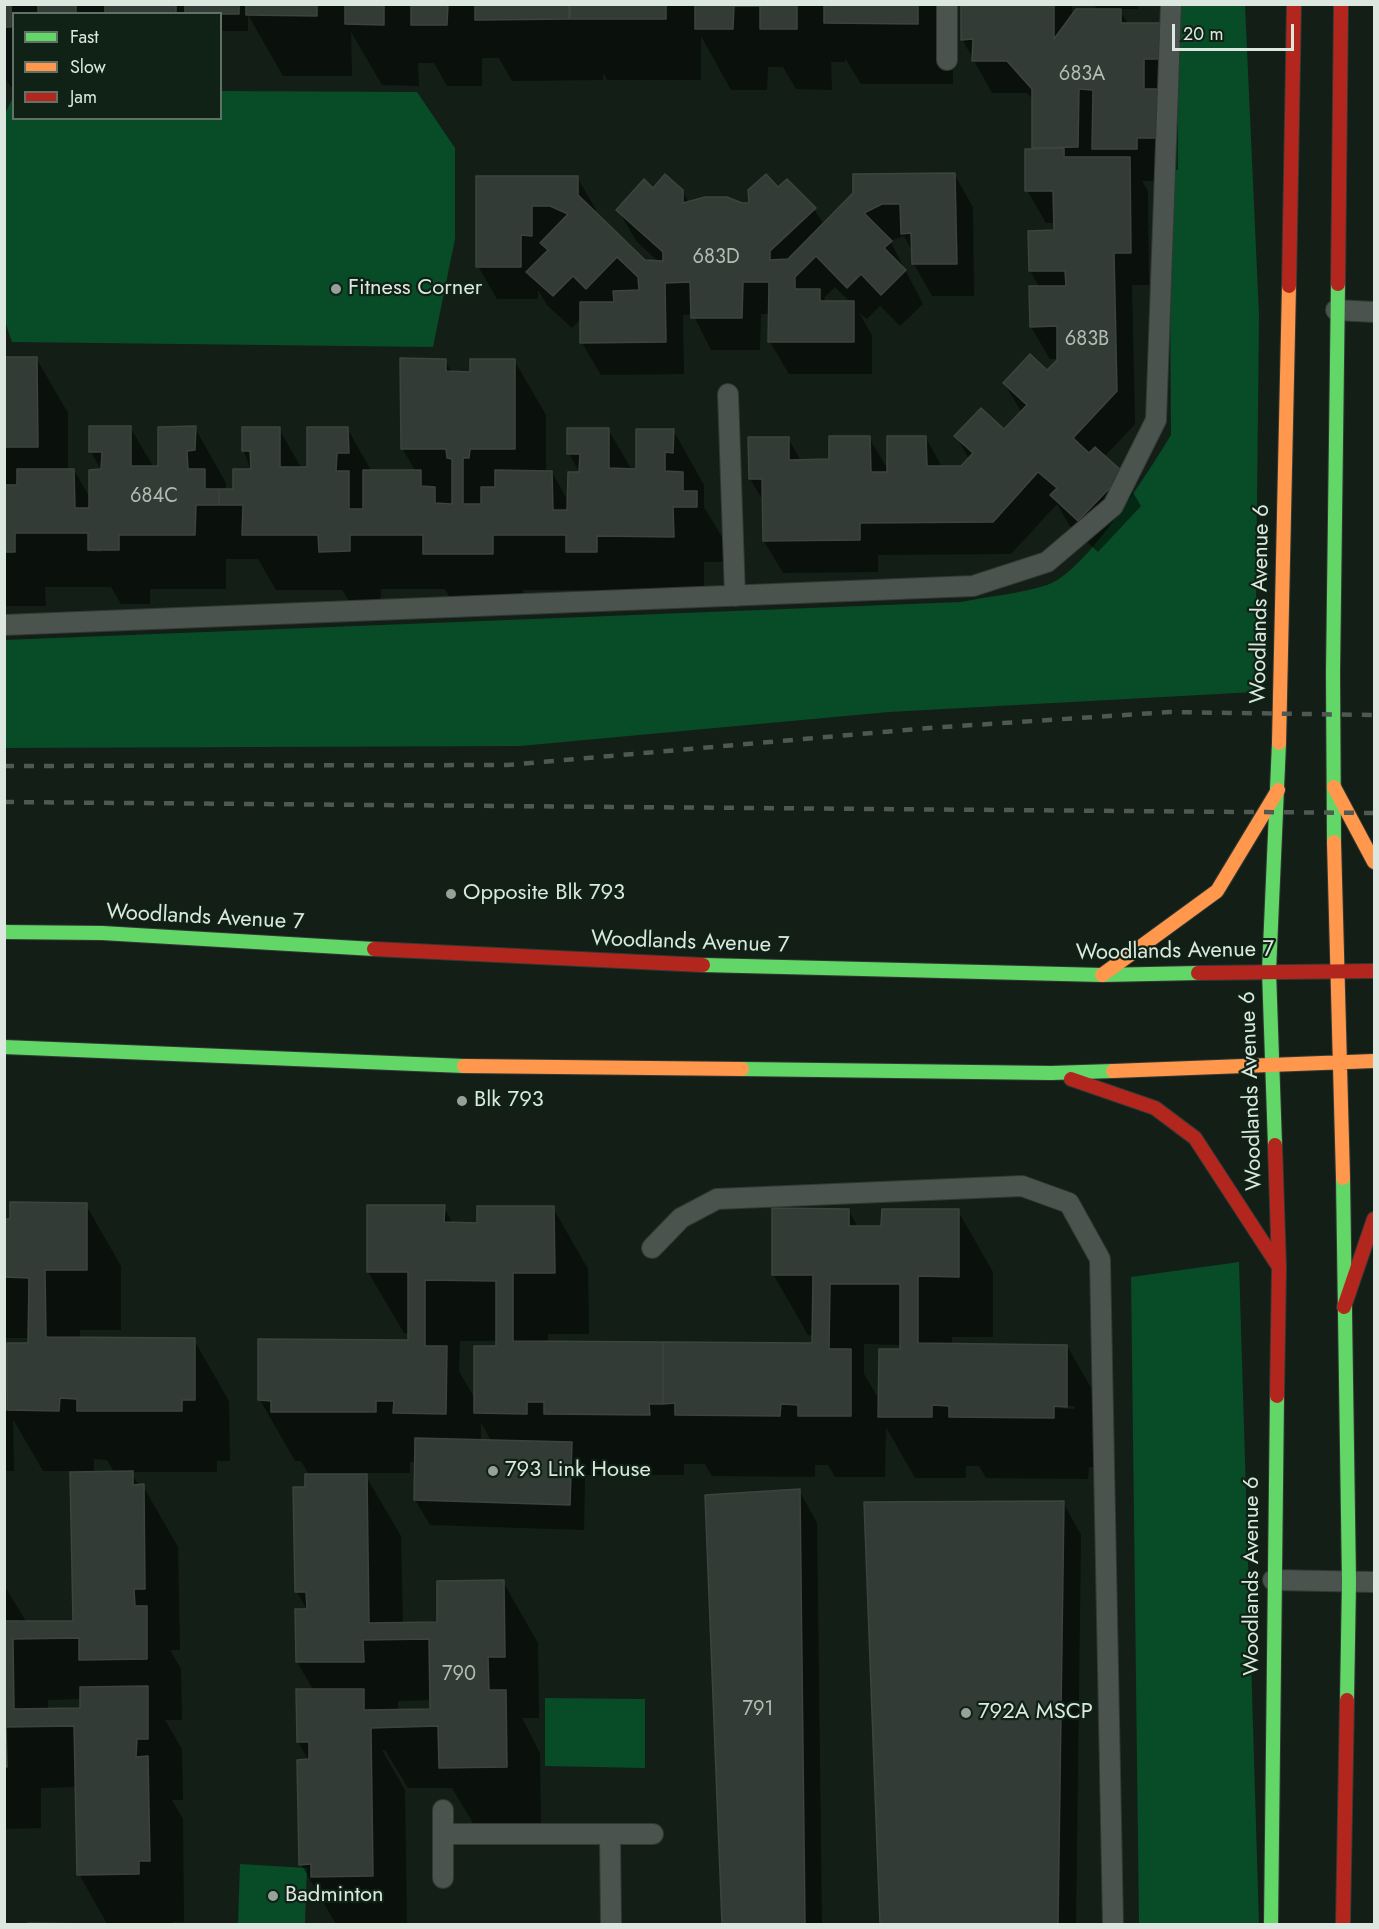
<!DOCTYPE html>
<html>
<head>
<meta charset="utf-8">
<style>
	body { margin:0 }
	#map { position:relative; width:1379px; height:1929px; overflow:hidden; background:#131e16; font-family:Jost,sans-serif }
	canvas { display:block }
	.frame { position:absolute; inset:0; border:6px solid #dce8df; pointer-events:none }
	.legend { position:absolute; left:12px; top:12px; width:210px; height:108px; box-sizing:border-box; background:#0f2215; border:2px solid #617166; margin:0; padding:8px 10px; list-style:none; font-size:18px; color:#dce8df }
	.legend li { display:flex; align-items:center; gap:12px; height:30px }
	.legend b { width:30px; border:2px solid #617166 }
	.scale { position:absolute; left:1172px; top:24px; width:122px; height:27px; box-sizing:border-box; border:3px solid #dce8df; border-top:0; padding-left:8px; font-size:18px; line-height:21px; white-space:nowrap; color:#dce8df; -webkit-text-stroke:4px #0f2215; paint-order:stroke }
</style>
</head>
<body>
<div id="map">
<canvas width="1379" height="1929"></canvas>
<div class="frame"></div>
<ul class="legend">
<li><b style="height:8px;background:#63d668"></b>Fast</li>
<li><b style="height:8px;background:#ff974d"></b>Slow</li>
<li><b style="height:8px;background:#b3261e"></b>Jam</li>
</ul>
<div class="scale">20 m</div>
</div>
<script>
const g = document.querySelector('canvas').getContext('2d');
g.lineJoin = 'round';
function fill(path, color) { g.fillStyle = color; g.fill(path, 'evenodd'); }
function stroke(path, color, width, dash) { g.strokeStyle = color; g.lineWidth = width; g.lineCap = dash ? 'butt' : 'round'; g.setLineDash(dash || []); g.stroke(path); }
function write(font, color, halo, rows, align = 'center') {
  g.font = font + ' Jost,sans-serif'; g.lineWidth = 4.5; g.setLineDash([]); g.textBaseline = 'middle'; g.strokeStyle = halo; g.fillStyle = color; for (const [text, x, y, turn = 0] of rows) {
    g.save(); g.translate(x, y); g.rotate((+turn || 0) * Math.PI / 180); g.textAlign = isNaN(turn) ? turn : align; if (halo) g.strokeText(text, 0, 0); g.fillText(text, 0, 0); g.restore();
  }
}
fill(new Path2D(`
	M1168 5H1245L1259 315 1255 692 889 712 520 746 5 748 4 640 961 602C989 596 1020 594 1047 585 1085 573 1149 471 1171 435Z
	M221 91 417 92 455 148V239L433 347 12 342 4 319V116L13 97 14 118H220Z
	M1239 1262 1259 1924H1139L1131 1277Z
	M545 1698 645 1699V1768L545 1766Z
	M240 1864 307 1868 305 1924H238Z`), '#084b27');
fill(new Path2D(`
	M4 4H938L953 30V84H861L845 58V62H831L832 90 796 89 783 67H768L767 90H731L701 36V80H607L603 73V80L512 81 499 58H482V86H447L434 63H418L419 86 382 85 351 32 352 76H283L248 15V31H220V14H14V87H11L4 76Z
	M962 4H1072V17L1098 10 1093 4H1138V9H1119L1128 24H1159L1178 57V91H1162V94L1178 123V170H1155V181H1142L1148 191 1149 285H1132L1135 424 1104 457 1122 474 1141 506 1098 552 1071 528 1057 504 1011 554 878 555V572L783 573 764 541V502L750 479 788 438 801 461H831L869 438 889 471 926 438 942 467H961L969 459 956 436 1004 431 1022 413 1004 383 1048 372 1060 359H1050L1031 327 1040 288 1030 271V232H1055V223H1046L1027 190 1034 150V100L1027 93H992L962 39Z
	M954 174 973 207 974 296H932L914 264 913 252 904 236 890 241 923 304 900 326 880 306 867 319 859 313 872 335V374H789L770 342V314H761L760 350H711L693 314 683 315 684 374 601 375 582 343 581 318 572 328 547 305 538 290V299H497L478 266 477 177H577L596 210V214L644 261 659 262 637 242 618 210 653 190 682 191 689 203 741 205 750 204 778 189 814 209 824 225ZM835 287 850 302H826L824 298Z
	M4 358H36L68 413V470H74L91 500 102 471 91 452 130 427 154 468H160L195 428 226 483V490H235L252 471 243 450 279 429 302 469H308L347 428 372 472H416L402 448 445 360 452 373H471L514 360 546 415V472H552L569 503 580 473 569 454 608 429 632 470H638L673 430 704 485V507L728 547V562H704V591L599 607 589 590H523L524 609 456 608 445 589H381L380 606H352L342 590H276L258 559H226V589H150V604H121L111 587H45L46 606H4ZM90 548H101V552L90 551Z
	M86 1205 121 1266V1330H80V1339L194 1340 229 1401 230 1461H217V1472H131L139 1486H143L178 1547 180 1650H170L181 1669 182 1720H165L182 1749 183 1800H172L183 1819 184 1922H173V1924H107L79 1874 77 1787 41 1788V1828L4 1829V1585L27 1623H74L72 1471H43L13 1419 14 1471H4V1390L8 1396 30 1345V1338H4V1221ZM94 1459 107 1460 115 1473H94ZM82 1699V1710H48V1700Z
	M444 1207 453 1224H478L553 1208 588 1269 589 1334H548V1342L814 1344V1336L808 1335 773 1274 848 1210 858 1227H883L958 1211 993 1272V1337H952V1345L1067 1346 1102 1407V1468L1089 1467 1088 1479 986 1478 979 1466H966V1478H915L886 1427 885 1477H835L828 1465H815V1477L712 1476 705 1464H684V1475H585L584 1530 430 1525 415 1500 416 1462H410V1473H364L401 1536 403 1624H438L503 1582 538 1643 539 1718H522L540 1753 541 1828H476L452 1788H408L385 1750H382L405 1790 407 1924H336L301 1864 309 1761 298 1742V1691H314L297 1662 308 1611 297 1592 309 1475 301 1461H295L260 1400 409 1341V1333H404L368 1272ZM460 1341H497V1348L475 1399 459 1371ZM864 1344 902 1345V1351L880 1401 864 1374ZM1053 1405 1075 1406 1074 1409 1053 1408ZM481 1423 492 1442 481 1441ZM431 1700V1711H398V1701Z
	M799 1490 817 1523 822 1924H723L707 1496Z
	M1063 1502 1081 1535 1076 1924H881L866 1504Z`), '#0007');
const building = new Path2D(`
	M4 4H11V27H4Z
	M38 4H76V14H38Z
	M105 4H176V14H105Z
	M185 4H239V14H185Z
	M246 4H317V16L246 15Z
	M345 4H384V25L345 24Z
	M411 4H448L447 25H411Z
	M475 4H569V19L475 20Z
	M570 4H666V19H570Z
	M695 4H797V29H760V6H734L733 29H695Z
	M824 4H918V24L824 23Z
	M961 4H1054V39L1076 9H1121V23H1160V59H1144V89H1160V138H1137V149H1092L1093 90 1079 89 1078 147 1032 148V89L1007 61H972L973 39 961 40Z
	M1064 148V157H1130L1131 253H1114L1117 391 1073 438 1089 453 1095 447 1124 473 1078 521 1050 495 1057 488 1038 472 993 522 860 523V540L763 541 762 479H749L748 437H789V460L829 459V436H870L871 472H887V436H926L927 466H961L973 453 954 436 981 408 1004 429 1027 405 1003 383 1030 354 1047 370 1057 360V326L1030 327 1029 286H1066L1065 271H1029L1028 231 1054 230 1053 191H1025V149Z
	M955 173 957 264H912L911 233 901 234 900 204H882L864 213 892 241 884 248 906 270 881 295 861 274 847 288 816 256 795 277V289H820V301H854V342H768L769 282H743L742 318H691L690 282 665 283 666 342 580 343V302H614L613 291 639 290 638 277 617 257 586 289 573 276 553 296 526 272 548 250 540 243 568 214 550 206H532V236L521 235V267H476V176H578V195L645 260 663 261V252L616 210 644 179 653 188 665 174 683 190V203L705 197H727L742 203H749L748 190 766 174 778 187 787 179 816 208 770 251V260L788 259 853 193V174Z
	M4 357H37L38 447H4Z
	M400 358 446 359V371L470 372V359H515V449H470L469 458H463V504H481V487H495V470L552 471 553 510H567L568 472H579L580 454H567V428H609V468L636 469V429H674L673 453 665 452V471L683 472V491H697V507H673L674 537 597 536V552H566V535H493V554H423V535H350V551L319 552 318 535H242L243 505H219V489H233V469H251L250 451H242V427H280V467H307V427H348L349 453H337L336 471H349V509H363V470H421V486L435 487V503L452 504V459L447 458 446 449H401Z
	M89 426H131V466H158V427L196 426 195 450 187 451 188 469H205V489H219V505H196L195 535H119V550H88V533H15V552H4V485H17V469H74L75 508H89V470L101 469 102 452H89Z
	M10 1202 87 1203V1270H45L46 1337 195 1338V1400H182V1411H77V1399L60 1398 59 1411 7 1410V1343H28L29 1278 4 1277V1219H10Z
	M367 1205H445L444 1222 477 1223V1206H554L555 1273H513V1341L663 1342V1404H649L650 1415 544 1414V1402H527V1414L474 1413V1346H496V1281L425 1280V1346H447L446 1414 393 1413 394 1401H376V1412H271V1401L258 1400V1339L408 1340V1272H367Z
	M772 1208 849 1209V1226H881L882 1209H959V1277L918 1276V1343L1067 1345V1407L1054 1406V1418L949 1417V1406L932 1405V1417H878L879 1349H900V1284H830L829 1349H851V1416H798V1405L781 1404 780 1416 675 1415V1403L663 1404V1342L812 1343 813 1275H772Z
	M415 1438 572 1442 570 1505 414 1500Z
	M133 1471V1485L144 1484 145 1589H134L135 1606H147V1659L79 1660V1638L13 1639 14 1709 80 1708V1687L148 1686V1739H137L136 1757 148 1756 150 1861H139V1874L77 1875 74 1726 6 1727 7 1767H4V1621H73L70 1472Z
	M305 1474H367L369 1623 437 1622V1581L504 1580 505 1657H488L489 1690H506L507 1767 439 1768 438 1726 371 1728 373 1876 311 1877V1864L299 1865 297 1760 309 1759V1742H297L296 1689H364V1710L430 1709 429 1639 363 1640 364 1662H296L295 1609H307L306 1592H295L293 1487H305Z
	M800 1489 805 1924H722L705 1495Z
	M1064 1501 1058 1924H880L864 1502Z
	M28 1923 94 1924H28Z`);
fill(building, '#323b35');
stroke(building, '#3b453e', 1.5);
const lane = new Path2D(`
	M947 60V4
	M1336 310 1374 312
	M728 394 735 596
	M4 625 973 586 1047 562 1113 506 1156 420 1171 4
	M652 1248 681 1218 717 1199 1022 1186 1069 1203 1100 1259 1113 1924
	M1273 1580 1374 1582
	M443 1810V1878
	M444 1834H653
	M610 1836 611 1924`);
const fast = new Path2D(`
	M1334 842 1333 673 1338 284
	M4 932 102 933 374 949
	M703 965 1102 975 1198 973
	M4 1047 464 1066
	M742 1069 1051 1073 1113 1071
	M1275 1145 1269 971 1279 743
	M1343 1178 1349 1582 1347 1700
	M1271 1924 1277 1396`);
const slow = new Path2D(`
	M1279 743 1289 286
	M1334 787 1374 862
	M1334 842 1343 1178
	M1102 975 1217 891 1278 790
	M464 1066 742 1069
	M1113 1071 1374 1061`);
const jam = new Path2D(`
	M1338 284 1341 4
	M1289 286 1294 4
	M374 949 703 965
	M1198 973 1374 971
	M1071 1079 1155 1108 1195 1138 1279 1267
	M1275 1145 1279 1267 1277 1396
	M1344 1307 1374 1219
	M1343 1924 1347 1700`);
stroke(lane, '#313933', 22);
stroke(fast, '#313933', 16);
stroke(slow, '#313933', 16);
stroke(jam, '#313933', 16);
stroke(lane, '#4b534e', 20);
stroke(fast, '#63d668', 14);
stroke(slow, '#ff974d', 14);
stroke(jam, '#b3261e', 14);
stroke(new Path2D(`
	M4 766 507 765 929 728 1169 712 1374 715
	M4 802 1374 813`), '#4f5852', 4.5, [10, 10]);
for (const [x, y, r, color] of [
	[336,289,6,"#96a199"],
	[451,894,6,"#96a199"],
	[462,1101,6,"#96a199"],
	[493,1471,6,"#96a199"],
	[966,1713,6,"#96a199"],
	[273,1896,6,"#96a199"]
]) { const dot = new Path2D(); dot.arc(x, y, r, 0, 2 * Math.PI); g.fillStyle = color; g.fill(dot); stroke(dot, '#0f2215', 2); }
write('20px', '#b2bdb4', null, [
	["683A",1082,75],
	["683D",716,258],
	["683B",1087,340],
	["684C",154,497],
	["790",459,1675],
	["791",758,1710]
]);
write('22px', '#dce8df', '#0f2215', [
	["Fitness Corner",348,289],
	["Opposite Blk 793",463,894],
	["Blk 793",474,1101],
	["793 Link House",505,1471],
	["792A MSCP",978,1713],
	["Badminton",285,1896]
], 'left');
write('22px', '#dce8df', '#0f2215', [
	["Woodlands Avenue 6",1261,604,-89],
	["Woodlands Avenue 7",205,918,3],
	["Woodlands Avenue 7",690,943,2],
	["Woodlands Avenue 7",1175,952,-1],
	["Woodlands Avenue 6",1252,1091,-92],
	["Woodlands Avenue 6",1253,1576,-90]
]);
</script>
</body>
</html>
